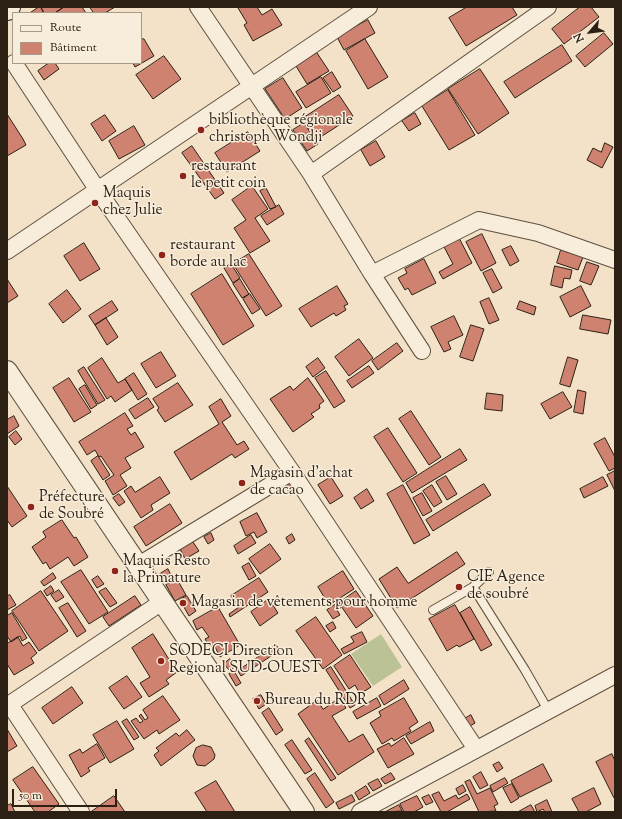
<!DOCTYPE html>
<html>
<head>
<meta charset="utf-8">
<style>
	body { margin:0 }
	#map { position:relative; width:622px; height:819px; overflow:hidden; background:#f4e2c8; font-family:"Sorts Mill Goudy",serif }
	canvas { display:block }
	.frame { position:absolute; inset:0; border:8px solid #2b2013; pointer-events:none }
	.legend { position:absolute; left:12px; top:12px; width:130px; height:52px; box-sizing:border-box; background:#f8ecdb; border:1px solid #a69a8b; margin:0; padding:5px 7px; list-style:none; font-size:12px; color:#2b2013 }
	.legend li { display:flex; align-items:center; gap:8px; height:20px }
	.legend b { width:20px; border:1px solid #a69a8b }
	.north { position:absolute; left:570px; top:12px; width:40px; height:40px; -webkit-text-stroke:3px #f8ecdb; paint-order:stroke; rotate:242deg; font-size:11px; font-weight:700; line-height:16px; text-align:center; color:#2b2013 }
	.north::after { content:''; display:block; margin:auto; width:14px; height:18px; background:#2b2013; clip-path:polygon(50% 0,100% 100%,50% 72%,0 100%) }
	.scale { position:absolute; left:12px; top:789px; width:105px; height:18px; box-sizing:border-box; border:2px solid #2b2013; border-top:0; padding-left:5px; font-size:12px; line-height:14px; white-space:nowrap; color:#2b2013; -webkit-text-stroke:3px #f8ecdb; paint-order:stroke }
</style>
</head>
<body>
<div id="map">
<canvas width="622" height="819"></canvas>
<div class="frame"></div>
<ul class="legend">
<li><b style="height:5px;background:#f8ecdb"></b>Route</li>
<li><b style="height:11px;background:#ce826f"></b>Bâtiment</li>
</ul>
<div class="north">N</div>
<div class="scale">50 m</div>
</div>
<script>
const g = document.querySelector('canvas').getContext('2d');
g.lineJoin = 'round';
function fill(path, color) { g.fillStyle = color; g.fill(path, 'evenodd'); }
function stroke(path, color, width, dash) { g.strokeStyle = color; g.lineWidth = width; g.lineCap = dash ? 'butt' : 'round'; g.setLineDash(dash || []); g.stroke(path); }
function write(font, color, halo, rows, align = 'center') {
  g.font = font + ' "Sorts Mill Goudy",serif'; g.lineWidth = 3; g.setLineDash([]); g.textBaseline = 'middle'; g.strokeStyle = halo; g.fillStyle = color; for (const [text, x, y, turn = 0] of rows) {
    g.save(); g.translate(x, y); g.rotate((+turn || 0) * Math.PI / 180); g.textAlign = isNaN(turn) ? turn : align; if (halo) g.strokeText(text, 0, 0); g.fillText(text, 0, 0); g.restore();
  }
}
fill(new Path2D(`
	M381 634 402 667 373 686 351 654Z`), '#bbc396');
const building = new Path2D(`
	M39 7H41L44 13H30Z
	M41 7H64L55 13H44Z
	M64 7H82L86 13H55Z
	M90 7H115L105 13H94Z
	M240 7H257L262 15 272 9 282 25 253 41 244 25 247 23 238 8Z
	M467 7H512L517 15 466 46 449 18Z
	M580 7H591L599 17 564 44 552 29Z
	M368 20 375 33 344 50 337 37Z
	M604 33 613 44 585 67 576 56Z
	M144 39 154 56 135 67 133 63H141V40Z
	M365 39 388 77 368 89 346 51Z
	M562 45 572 61 515 98 504 82Z
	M317 53 329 71 307 84 296 66Z
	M164 56 181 79 153 99 136 75Z
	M49 63H55L59 69 44 80 38 71Z
	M480 69 509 113 478 134 448 89Z
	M332 72 341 87 333 92 323 78Z
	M321 77 331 93 306 108 296 92Z
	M283 78 302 108 285 119 265 89Z
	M448 90 475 135 449 150 422 106Z
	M339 95 353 116 316 140 302 119Z
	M415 113 421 124 409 131 402 121Z
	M7 114 23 139 26 145 7 156Z
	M105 115 116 131 102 141 91 124Z
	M304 123 318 144 307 151 293 130Z
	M134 126 145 145 119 159 109 141Z
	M248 132 260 151 227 172 215 153Z
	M376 141 385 157 370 166 361 150Z
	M605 143 613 147 602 168 587 160 593 148 601 152Z
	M192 146 224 193 215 199 182 153Z
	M252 186 268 209 255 218 270 241 250 253 234 228 246 220 232 200Z
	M266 188 276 207 270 209 260 191Z
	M279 205 284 214 267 225 261 216Z
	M457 234 472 263 443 279 439 272 453 264 442 243Z
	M482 234 496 263 481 271 466 242Z
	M84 243 100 269 80 281 64 256Z
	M511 246 519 261 510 266 502 250Z
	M561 250 583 257 578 270 557 263Z
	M249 254 282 306 266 316 233 264Z
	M424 259 436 283 412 295 408 288 405 290 398 278 407 273 405 269Z
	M587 262 599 266 591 285 580 281Z
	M231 264 240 278 233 283 224 268Z
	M555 266 572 270 570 279 564 278 562 288 551 285Z
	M492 269 502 288 493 293 483 273Z
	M222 274 254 326 223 345 191 294Z
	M7 279 18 296 7 303Z
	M240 279 249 294 242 298 233 284Z
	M337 286 348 304 344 306 346 310 336 316 334 313 311 327 299 309Z
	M581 286 591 306 570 317 560 297Z
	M67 290 81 309 63 323 49 304Z
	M250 294 260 309 252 314 243 299Z
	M489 298 499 320 489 324 480 302Z
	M112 301 118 310 95 325 89 316Z
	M520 301 536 307 534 315 517 309Z
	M583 315 611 320 608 334 580 329Z
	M454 316 463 335 448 342 451 349 444 352 431 327Z
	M106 318 118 337 107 345 95 325Z
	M471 325 484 329 473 361 460 357Z
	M359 339 373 358 349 376 335 357Z
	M397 343 403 351 378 370 372 361Z
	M161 352 176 376 156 388 141 364Z
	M568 357 578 360 570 387 560 384Z
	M102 358 118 383 125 379 132 390 115 402 111 396 107 399 88 368Z
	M318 358 325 368 313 377 306 367Z
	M369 366 374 373 352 388 347 381Z
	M84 367 105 400 98 404 78 371Z
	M326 371 345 401 334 408 315 378Z
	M134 373 147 394 138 400 125 379Z
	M69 378 91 412 74 422 53 388Z
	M308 378 324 401 319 405 320 408 311 414 314 417 293 432 270 399 290 386 293 390Z
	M178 383 193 405 165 422 157 410 159 408 153 399Z
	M85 385 97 405 91 409 79 389Z
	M578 390 586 392 583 414 574 412Z
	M563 392 572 407 550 419 541 404Z
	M487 393 503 395 502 411 485 409Z
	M148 398 154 407 135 419 129 410Z
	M221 399 231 416 222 422 237 445 244 441 249 449 235 458 232 454 191 480 174 452 219 424 209 407Z
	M411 411 441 457 429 465 399 419Z
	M125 413 133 426 127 429 131 435 135 432 144 447 125 458 131 468 120 475 127 486 113 495 105 481 114 475 107 465 101 456 99 457 95 450 87 455 79 442Z
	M14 416 19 426 7 434V420Z
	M388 428 417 473 403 482 374 437Z
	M16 431 22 439 15 445 9 437Z
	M605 438 615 457V468L609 471 594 444Z
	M460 449 467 460 412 493 406 483Z
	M98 456 110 475 103 480 91 461Z
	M615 471V491L607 475Z
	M446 476 457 494 447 500 436 482Z
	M160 477 170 493 151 505 153 510 141 518 124 491 131 486 135 492Z
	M331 477 343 496 330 504 318 485Z
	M603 477 608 486 584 498 580 489Z
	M293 482 297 492 290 495 285 485Z
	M484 484 491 495 433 531 426 520Z
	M403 485 430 535 414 544 387 494Z
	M432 485 442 502 434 507 423 491Z
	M7 486 27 516 12 527 7 520Z
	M367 489 374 501 361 509 354 498Z
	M422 493 432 511 423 516 413 498Z
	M119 494 125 502 119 506 113 498Z
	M170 504 182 523 146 546 134 527Z
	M257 513 267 532 257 538 254 532 246 536 240 522Z
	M62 520 74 538 76 537 88 557 74 566 68 557 50 569 46 562 43 564 32 547 46 537 43 532Z
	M211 533 214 540 208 544 204 537Z
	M292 534 295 540 289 544 286 538Z
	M251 535 256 543 238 554 234 546Z
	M193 542 199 551 185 559 180 549Z
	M270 544 281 559 260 574 249 559Z
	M457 552 465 564 397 608 379 579 397 567 408 583Z
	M249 563 256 576 249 580 242 567Z
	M168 569 171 575 163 579 160 574Z
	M81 570 108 612 89 624 61 582Z
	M343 571 354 589 329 605 318 587Z
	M53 573 56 578 44 586 41 582Z
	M98 576 104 584 97 588 92 580Z
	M259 578 268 592 230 617 229 614 239 607 231 596Z
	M177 579 186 595 175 601 166 585Z
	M51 586 54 591 47 596 44 591Z
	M106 588 117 603 110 607 99 592Z
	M59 590 64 597 56 602 51 595Z
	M41 591 68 631 39 651 12 611Z
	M356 591 373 616 356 628 339 603Z
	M10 595 16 605 7 610V596Z
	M135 596 141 605 109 626 103 617Z
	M187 596 196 611 189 616 180 600Z
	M269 599 278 613 260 626 251 612Z
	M68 603 86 631 77 637 59 608Z
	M338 603 341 608 337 610 340 615 333 619 327 610Z
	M455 605 474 639 459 647 457 645 447 651 429 619Z
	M218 607 240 645 220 657 214 645 210 647 205 639 209 637 202 627 197 630 193 621Z
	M470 607 492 645 481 651 460 613Z
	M12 613 27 638 22 641 20 636 11 642 7 636V616Z
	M316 617 342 655 323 669 296 631Z
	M333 622 336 628 330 632 326 626Z
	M362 632 367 642 344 654 341 649 354 642 351 637Z
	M153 634 177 672 166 680 169 684 149 697 140 683 150 677 132 648Z
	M18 637 23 646 29 642 37 653 31 658 34 663 14 675 7 664V644Z
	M276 645 280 650 241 676 238 671Z
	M350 655 371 687 360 694 355 685 349 689 334 666Z
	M230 659 235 667 229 670 224 664Z
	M331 667 355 705 350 708 326 670Z
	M234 671 241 683 236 686 229 674Z
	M127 676 142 697 124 709 109 688Z
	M404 680 409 689 384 705 379 696Z
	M72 687 83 703 53 724 42 708Z
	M261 695 266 704 259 709 253 699Z
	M163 696 180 720 159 734 157 730 144 739 131 721 136 718 140 723 143 721 139 716 141 714 145 720 148 718 143 710Z
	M340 698 346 708 332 716 349 742 363 734 374 752 338 775 298 714 317 700 323 709Z
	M377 698 381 706 357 719 353 712Z
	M404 698 418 722 409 728 411 731 394 741 392 738 382 744 370 723 381 716 379 712Z
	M269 708 283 730 276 735 262 713Z
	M471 715 475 723 465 729 461 721Z
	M127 719 139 737 134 740 122 722Z
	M117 721 134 749 110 763 93 735Z
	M430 722 434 731 411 744 406 736Z
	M7 729 17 746 7 752Z
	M187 730 195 740 161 766 154 755 159 751 156 748 176 733 179 736Z
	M309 738 336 778 331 781 305 741Z
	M404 738 414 754 388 768 377 749 389 743 391 746Z
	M292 740 312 770 305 774 285 745Z
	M97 744 105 758 88 768 90 771 81 777 69 755 80 749 82 753Z
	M203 745 211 747 215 755 214 759 205 766 197 765 193 756 196 748Z
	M612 754 615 761V797L614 798 596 762Z
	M499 762 503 768 497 772 493 765Z
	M543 764 552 781 520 797 511 781Z
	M33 767 59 804 48 812H35L13 780Z
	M481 772 488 785 480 789 473 777Z
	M315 773 334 802 326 808 307 779Z
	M391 773 395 779 385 784 381 779Z
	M505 778 508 783 493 792 490 786Z
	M378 779 382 786 373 791 368 784Z
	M470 780 477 794 490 788 498 804 494 806 496 811 479 812 465 782Z
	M216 781 235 812H207L195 793Z
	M512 784 519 798 511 803 503 788Z
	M463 785 466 791 459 795 456 789Z
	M366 786 370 793 359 800 355 793Z
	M594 788 601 804 586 812H579L572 799Z
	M439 792 444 801 456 795 458 799 467 794 470 799 447 812H441L432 795Z
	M352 795 355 801 339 809 336 803Z
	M429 795 433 802 426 805 422 798Z
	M114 796 125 812H91Z
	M417 796 423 807 414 812H404L400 804Z
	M547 800 552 812H545L543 809 537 812 535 806Z
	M11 804 15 812H7V806Z
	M399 805 402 811 385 812Z
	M531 805 535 812H518Z`);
fill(building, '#ce826f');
stroke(building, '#2b2013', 1);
const service = new Path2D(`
	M473 587 489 572
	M433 610 473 587 525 670 548 710`);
const minor = new Path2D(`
	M198 7 311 174 372 274 422 351
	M14 63 97 189 292 472 476 749
	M311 174 548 7
	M7 251 369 7
	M372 274 479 220 538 233 615 260
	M137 566 292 472
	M10 705 81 812
	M7 706 162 602
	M360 812 615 675`);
const tertiary = new Path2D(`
	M7 371 304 812`);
const secondary = new Path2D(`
	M7 9 9 7`);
stroke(service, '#5d5040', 10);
stroke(minor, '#5d5040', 18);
stroke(tertiary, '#5d5040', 22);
stroke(secondary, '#2b2013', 24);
stroke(service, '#f8ecdb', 8);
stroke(minor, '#f8ecdb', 16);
stroke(tertiary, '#f8ecdb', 20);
stroke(secondary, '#f8ecdb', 22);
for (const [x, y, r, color] of [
	[201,130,4,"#8f2418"],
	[183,176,4,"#8f2418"],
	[95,203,4,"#8f2418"],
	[162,255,4,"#8f2418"],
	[242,483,4,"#8f2418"],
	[31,507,4,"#8f2418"],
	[115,571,4,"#8f2418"],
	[459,587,4,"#8f2418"],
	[183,603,4,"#8f2418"],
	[161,661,4,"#8f2418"],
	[257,701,4,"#8f2418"]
]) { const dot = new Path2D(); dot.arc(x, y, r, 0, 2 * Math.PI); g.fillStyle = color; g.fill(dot); stroke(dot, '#f8ecdb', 1.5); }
write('15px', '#2b2013', '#f8ecdb', [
	["bibliothèque régionale",209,121],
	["christoph Wondji",209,138],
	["restaurant",191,167],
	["le petit coin",191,184],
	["Maquis",103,194],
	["chez Julie",103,211],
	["restaurant",170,246],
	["borde au lac",170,263],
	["Magasin d'achat",250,474],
	["de cacao",250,491],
	["Préfecture",39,498],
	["de Soubré",39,515],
	["Maquis Resto",123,562],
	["la Primature",123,579],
	["CIE Agence",467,578],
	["de soubré",467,595],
	["Magasin de vêtements pour homme",191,603],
	["SODECI Direction",169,652],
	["Regional SUD-OUEST",169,669],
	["Bureau du RDR",265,701]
], 'left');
</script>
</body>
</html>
